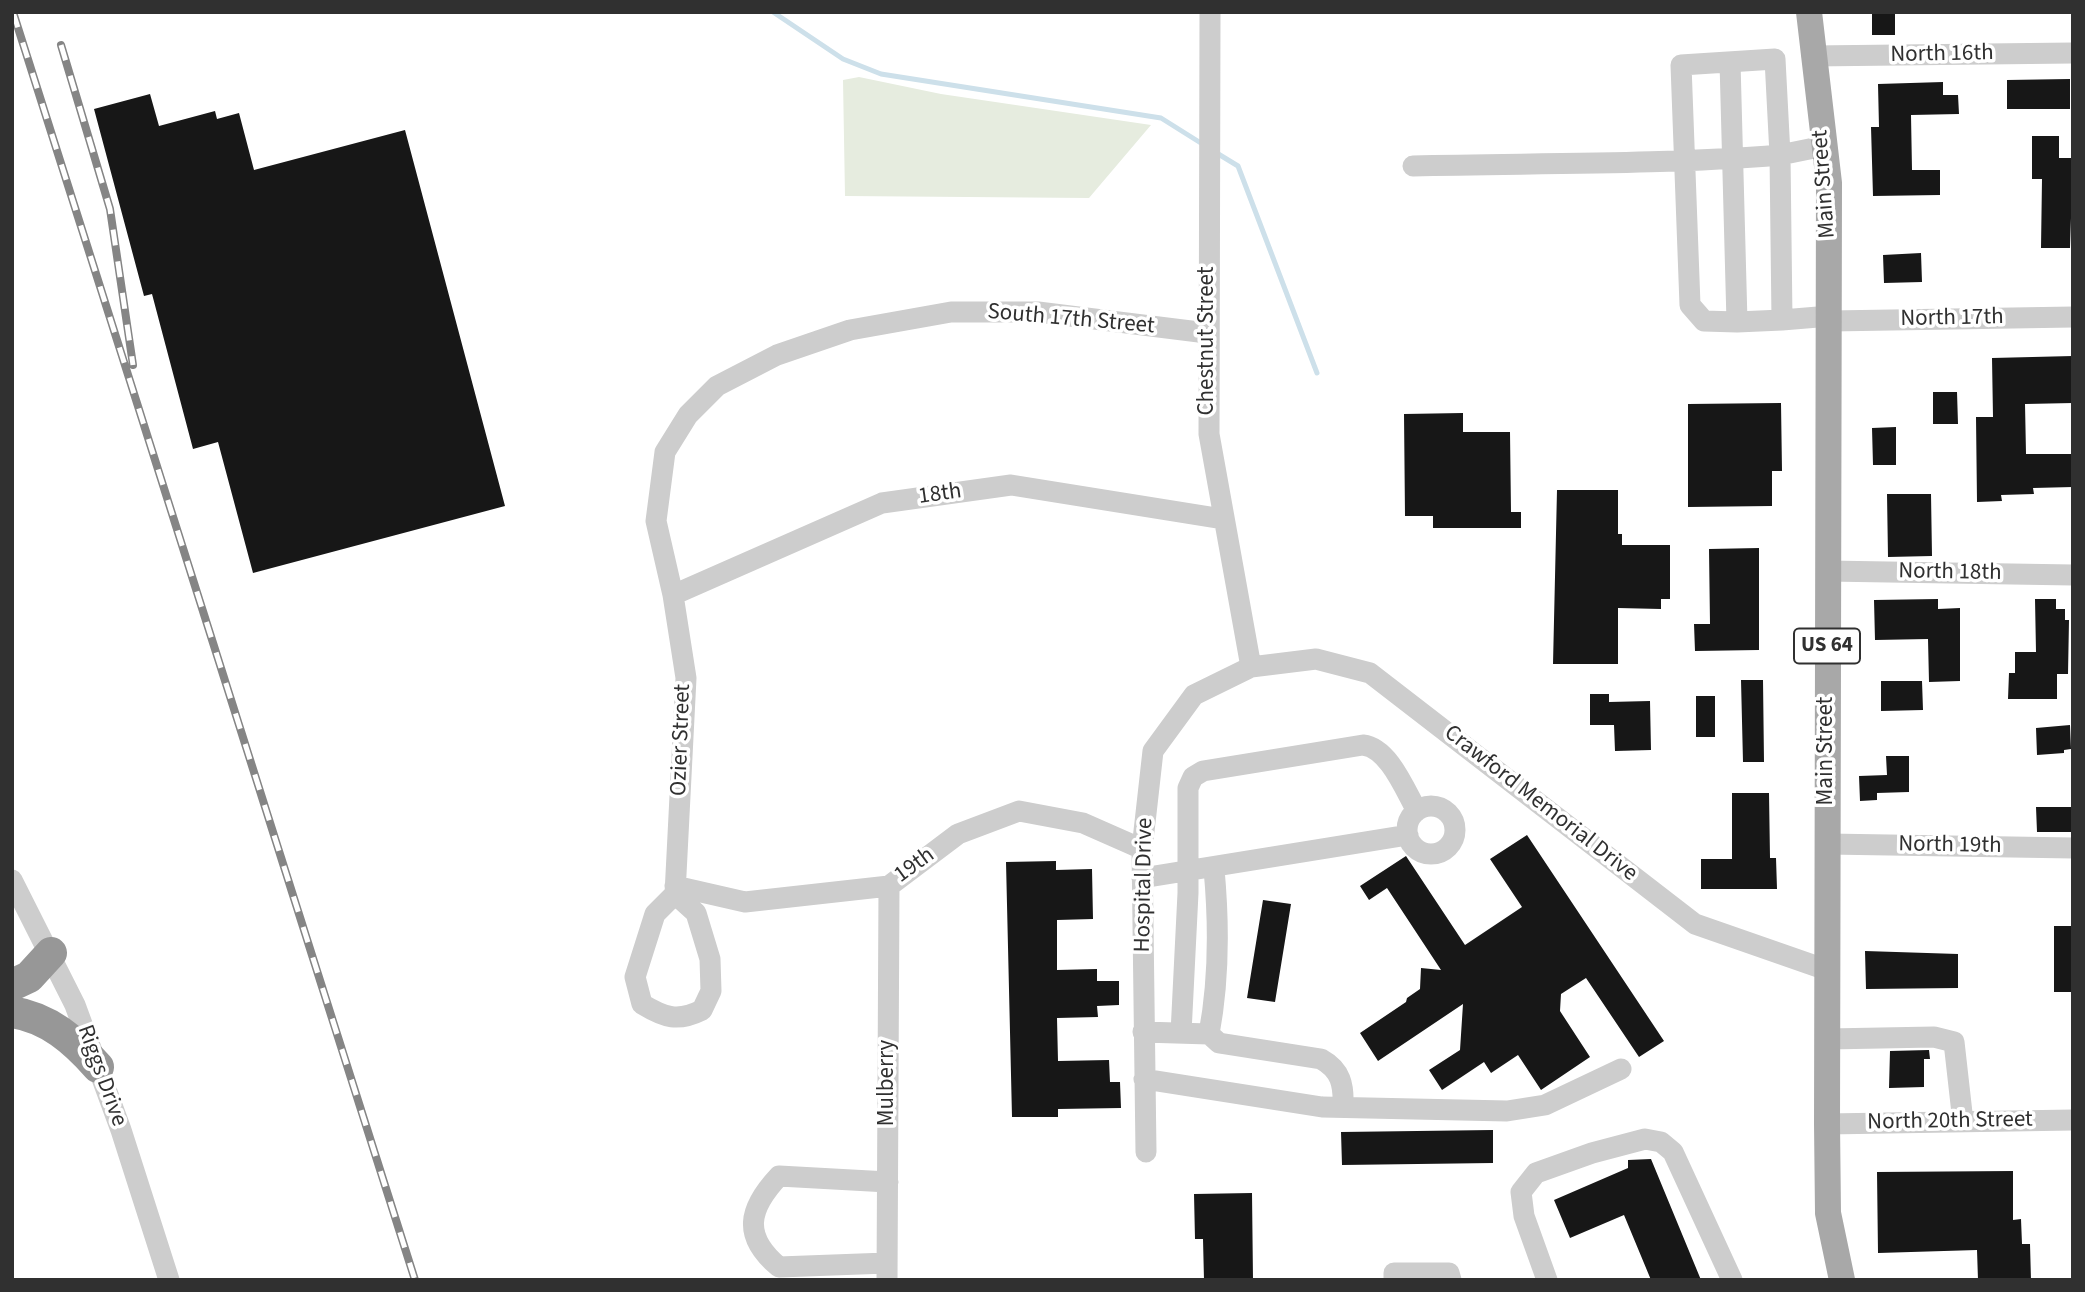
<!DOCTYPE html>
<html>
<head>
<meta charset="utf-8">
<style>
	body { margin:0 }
	#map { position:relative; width:2085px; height:1292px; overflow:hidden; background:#fff; font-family:"Source Sans 3",sans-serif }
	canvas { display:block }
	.frame { position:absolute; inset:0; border:14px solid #303030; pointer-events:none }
</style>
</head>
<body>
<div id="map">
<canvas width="2085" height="1292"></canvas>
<div class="frame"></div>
</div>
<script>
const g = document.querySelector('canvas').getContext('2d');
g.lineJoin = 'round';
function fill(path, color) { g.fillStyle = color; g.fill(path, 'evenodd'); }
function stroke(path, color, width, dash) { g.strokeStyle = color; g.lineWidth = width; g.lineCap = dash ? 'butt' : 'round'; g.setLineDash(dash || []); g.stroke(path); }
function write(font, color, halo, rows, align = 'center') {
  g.font = font + ' "Source Sans 3",sans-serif'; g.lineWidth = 7; g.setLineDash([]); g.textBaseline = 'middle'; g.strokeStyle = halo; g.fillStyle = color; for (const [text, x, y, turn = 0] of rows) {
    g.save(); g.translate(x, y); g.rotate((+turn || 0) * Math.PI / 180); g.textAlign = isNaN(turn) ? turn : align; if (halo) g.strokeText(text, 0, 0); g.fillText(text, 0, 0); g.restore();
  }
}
fill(new Path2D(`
	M859 77 941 94 1151 125 1089 198 845 196 843 80Z`), '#e6ecdf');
stroke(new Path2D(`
	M773 12 843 59 881 74 1161 118 1204 145
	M1215 152 1238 166 1317 373`), '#cde0ea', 5);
fill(new Path2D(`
	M1872 12H1895V35H1872Z
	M2070 79V109H2007V80Z
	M1943 82V95H1958L1959 114 1911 115 1912 170H1940V195L1873 196 1871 127H1879L1878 84Z
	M150 94 159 126 215 111 217 119 239 113 254 170 405 130 505 506 253 573 218 442 193 449 152 294 144 296 94 109Z
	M2032 136H2059V158H2073L2070 248H2041L2042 179H2032Z
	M1921 253 1922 282 1884 283 1883 255Z
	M2073 356V403L2025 404 2026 454H2073V487L2033 488 2034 494 2001 495 2002 501 1977 502 1976 417H1993L1992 358Z
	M1933 392H1957L1958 424H1933Z
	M1781 403 1782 471H1772V506L1688 507V404Z
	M1463 413V432H1510L1511 512H1521V528H1433V516H1405L1404 414Z
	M1896 427V465H1873L1872 428Z
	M1557 490H1618V534H1622V545H1670V599H1661V609L1618 608V664H1553Z
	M1887 494H1931L1932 556 1888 557Z
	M1759 548V650L1695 651 1694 624H1710L1709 549Z
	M1938 599V609L1960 608V681L1929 682 1928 639 1875 640 1874 600Z
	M2035 599H2056V609H2065V620H2069L2068 674H2057V699H2008L2009 673H2015V652H2036Z
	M1741 680H1763L1764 762H1743Z
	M1881 681H1922L1923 710 1881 711Z
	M1590 694H1609V702L1650 701 1651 750 1615 751 1614 725H1590Z
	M1696 696H1715V737H1696Z
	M2070 725 2071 749 2064 750V753L2037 755 2036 728Z
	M1886 756H1909V792L1877 793V800L1860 801 1859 776 1887 775Z
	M1732 793H1769L1770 858H1776L1777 889H1701V859H1732Z
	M2036 807H2073V832H2037Z
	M1527 835 1664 1041 1639 1057 1586 978 1561 994 1560 1011 1590 1057 1541 1090 1518 1055 1491 1073 1484 1062 1442 1090 1429 1070 1460 1050 1463 1004 1378 1061 1360 1033 1406 1002 1407 998 1420 989 1421 968 1441 970 1387 888 1369 900 1360 886 1406 856 1465 945 1522 907 1490 859Z
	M1056 861V870L1092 869 1093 919 1057 920V970L1097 969V981H1119V1005L1097 1006 1098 1017 1057 1018 1058 1061 1109 1060 1110 1082H1120L1121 1108 1058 1109V1117H1012L1006 862Z
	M1263 900 1291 904 1275 1002 1247 998Z
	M2054 926H2073V992H2054Z
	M1865 951 1958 954V988L1866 989Z
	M1929 1050 1930 1059H1924V1087L1889 1088 1890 1051Z
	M1493 1130V1163L1342 1165 1341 1132Z
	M1651 1159 1701 1280H1651L1624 1215 1570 1238 1554 1200 1628 1168V1160Z
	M2013 1171V1220L2021 1219 2022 1244H2030L2031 1280H1978L1977 1250 1878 1253 1877 1172Z
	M1252 1193 1253 1280H1204L1203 1239H1195L1194 1194Z`), '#171717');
stroke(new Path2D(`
	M1210 12 1209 434 1251 667
	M1812 56 2073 53
	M1730 62 1737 322 1782 320
	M1824 146 1780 155 1782 320 1830 316
	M1413 166C1535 163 1658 165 1780 155L1775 59 1681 65 1690 305 1704 321 1737 322
	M1831 321 2073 317
	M1827 571 2073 575
	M673 595 882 503 1011 485 1223 519
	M1407 830a24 24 0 1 1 48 0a24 24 0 1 1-48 0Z
	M1828 844 2073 848
	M1142 878 1408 835
	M12 880 75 1005 121 1130 169 1280
	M675 886 745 902 889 886 958 834 1019 811 1083 823 1142 849
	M675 894 686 678 673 595 656 521 665 452 688 415 717 386 777 355 850 330 951 312H1038L1207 333
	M675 894 696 913 710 959 711 991 702 1010C678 1022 665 1018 642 1004L635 977 655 914Z
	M1143 1032 1209 1034 1219 1043 1321 1059C1341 1070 1344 1085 1343 1107
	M1181 1033 1188 893V788L1193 777 1203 771 1363 745C1389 748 1405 790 1417 811
	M1209 1034C1219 981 1219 923 1214 869
	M1828 1039 1934 1037 1954 1042 1963 1122
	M1144 1079 1322 1107 1507 1111 1545 1105 1621 1069
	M1827 1124 2073 1120
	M1146 1152 1142 849 1153 751 1194 695 1251 667 1316 659 1370 673 1695 924 1827 970
	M887 1263 779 1267C742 1236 748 1209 779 1176L888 1182
	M887 1280 889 886
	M1394 1280V1273H1449L1451 1280
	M1547 1280 1524 1216 1521 1192 1536 1173 1592 1153 1645 1139 1661 1142 1673 1152 1732 1280`), '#cdcdcd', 21);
stroke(new Path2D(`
	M1809 12 1829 183 1827 1124 1828 1213 1842 1280`), '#a8a8a8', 26);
stroke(new Path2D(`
	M12 985 29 977 51 953
	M12 1012C49 1018 74 1040 98 1067`), '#979797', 32);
const rail = new Path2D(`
	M13 12 415 1280
	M61 45 110 209 133 365`);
stroke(rail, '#858585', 8);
stroke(rail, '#fff', 5, [16]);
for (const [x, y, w] of [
	[1827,646,66]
]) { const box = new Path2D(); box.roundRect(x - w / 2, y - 17.5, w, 35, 5); g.fillStyle = '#fff'; g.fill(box); stroke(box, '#303030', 2); }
write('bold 21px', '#303030', null, [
	["US 64",1827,646]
]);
write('23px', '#303030', '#fff', [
	["North 16th",1942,55,-1],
	["Main Street",1825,184,-94],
	["North 17th",1952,319,-1],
	["South 17th Street",1071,320,5],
	["Chestnut Street",1208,341,-90],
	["18th",940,495,-8],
	["North 18th",1950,573,1],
	["Ozier Street",682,740,-88],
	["Main Street",1827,751,-90],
	["Crawford Memorial Drive",1540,804,38],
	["North 19th",1950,846,1],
	["19th",915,866,-36],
	["Hospital Drive",1145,885,-89],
	["Riggs Drive",101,1076,70],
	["Mulberry",888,1083,-90],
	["North 20th Street",1950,1122,-1]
]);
</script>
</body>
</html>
